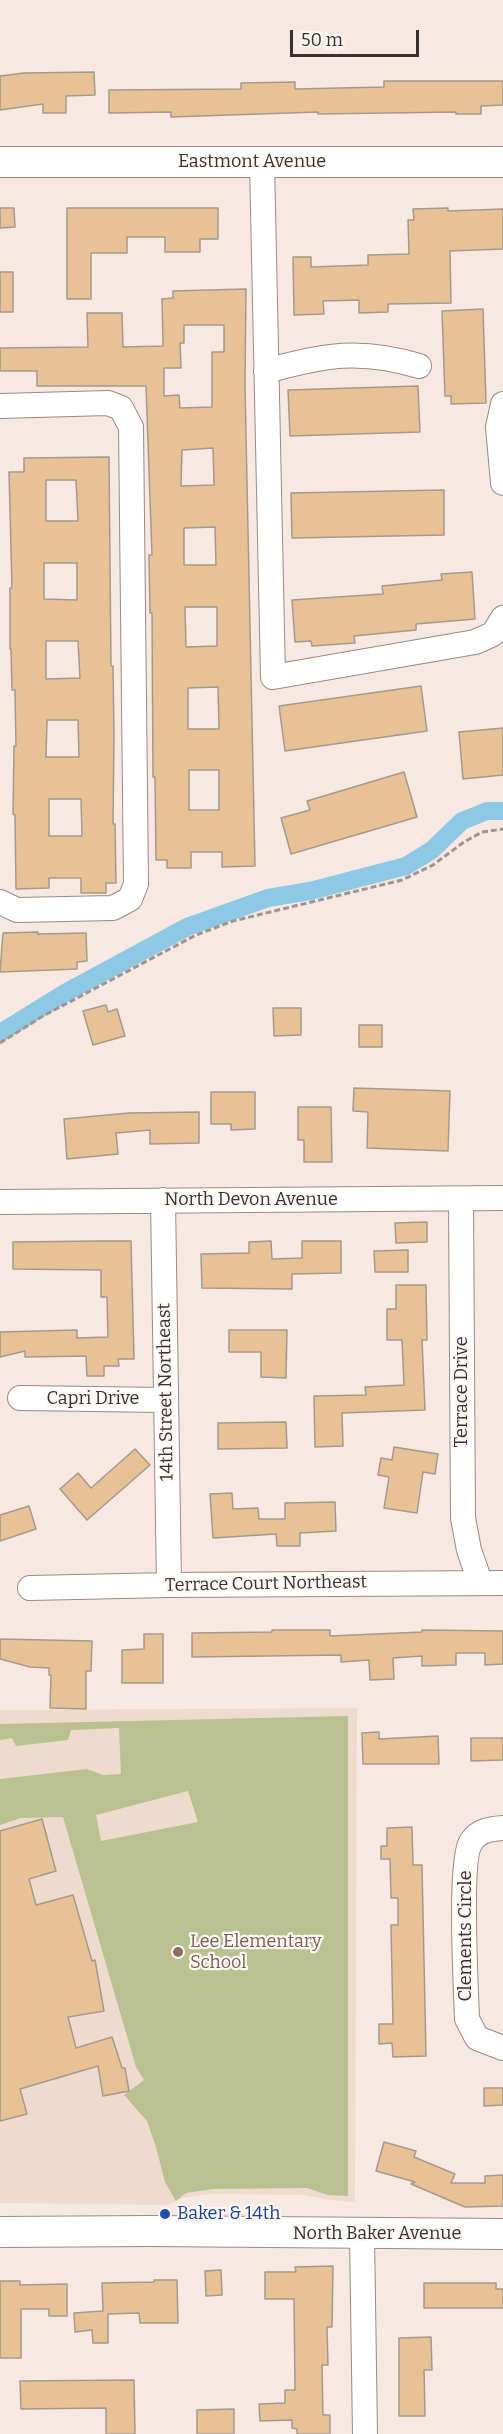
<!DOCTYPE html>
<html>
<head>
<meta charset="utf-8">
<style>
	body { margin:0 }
	#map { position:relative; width:503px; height:2434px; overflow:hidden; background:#f7e9e1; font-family:Bitter,serif }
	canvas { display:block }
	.scale { position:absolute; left:290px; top:30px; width:129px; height:27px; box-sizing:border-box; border:3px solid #37322f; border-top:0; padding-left:8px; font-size:18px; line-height:21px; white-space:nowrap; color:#37322f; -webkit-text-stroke:4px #fef8f5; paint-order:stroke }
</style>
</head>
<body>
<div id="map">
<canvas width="503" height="2434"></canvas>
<div class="scale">50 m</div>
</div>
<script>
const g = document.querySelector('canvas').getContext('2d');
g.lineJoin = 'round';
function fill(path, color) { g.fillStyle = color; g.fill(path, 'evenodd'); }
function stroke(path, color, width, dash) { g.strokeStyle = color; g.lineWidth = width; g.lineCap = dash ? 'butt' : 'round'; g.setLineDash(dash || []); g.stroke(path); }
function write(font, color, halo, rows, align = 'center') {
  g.font = font + ' Bitter,serif'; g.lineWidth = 4.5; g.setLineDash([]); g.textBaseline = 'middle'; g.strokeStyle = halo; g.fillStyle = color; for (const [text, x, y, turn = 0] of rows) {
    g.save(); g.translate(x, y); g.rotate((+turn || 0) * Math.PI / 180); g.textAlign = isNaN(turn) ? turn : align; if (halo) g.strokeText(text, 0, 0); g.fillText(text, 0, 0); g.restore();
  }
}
fill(new Path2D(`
	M357 1708 355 2202 330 2200 304 2195 209 2194 183 2198 166 2205 0 2203V1710Z`), '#efdbce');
fill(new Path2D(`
	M348 1716V2196L328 2195 307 2188 213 2189 186 2193 176 2201 165 2182 156 2147 147 2121 124 2095 144 2080 136 2067 63 1817 21 1818 0 1825V1779L87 1769 103 1775 121 1774 119 1728 71 1730 68 1740 16 1746 12 1738 0 1740V1724ZM188 1791 198 1822 101 1841 96 1815Z`), '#b9c190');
stroke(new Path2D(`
	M0 1033 65 993 187 927 268 898 310 891 406 866 432 850 462 821 487 811H503`), '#8ec8e7', 18);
const building = new Path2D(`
	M94 72 95 95 66 96V113H43V104L0 110V76L24 73Z
	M384 81H503V105L481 106V114H456V112L318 114V112L171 117V112L109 113V90L241 89V83L295 82V89L384 87Z
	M0 208H14L15 227 0 228Z
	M67 208H218V239H200V252H165V237H127V253H91V299H67Z
	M448 208V211L503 209V249L450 251 451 303 388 304V312L359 313V300L323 301 324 314 294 315 293 257H311V267L368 265V255L409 254 408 220H414L413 209Z
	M0 272H13V312H0Z
	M246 289 245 386 255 866 222 867V852H191V868H167V860H156L155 777H153L152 613H150L149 555H152L146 386H37V371H0V348L88 347 87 313H122L123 347 163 346 162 299 173 298V291ZM184 325H224V352H212V407L180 408 179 395 164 396V368H181L180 343H184ZM213 448 214 485 181 486 182 450ZM215 527 216 565H184V528ZM185 607H217V646L186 647ZM218 687 219 729H188V688ZM189 770H219V810H189Z
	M483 309 486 403 451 404V396H445L442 311Z
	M418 386 420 432 290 436 288 390Z
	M109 457 111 666H113L114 735 113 824H115L116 883H106V893H81V878H49V888L16 889 15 815 13 814 14 746H16L15 690H12L11 649H10V588H12L9 472H24V458ZM46 480H76L78 521H46ZM44 563H77V600L44 599ZM46 641H78L80 678 46 679ZM47 720H78L79 757H46ZM49 799H81L82 836H49Z
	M444 490V535L292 538 291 493Z
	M472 572 475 619 416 624V630L354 636 355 643 312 646 311 641 295 642 292 600 383 594 382 586 442 580 441 574Z
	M421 686 427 731 285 751 279 706Z
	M503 728V775L463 779 459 732Z
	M404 772 417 817 291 854 281 818 310 810 307 801Z
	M38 932V934L86 933 87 961 77 962V969L0 972 3 933Z
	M106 1005 108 1012 117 1009 125 1036 93 1045 83 1011Z
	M273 1008H301V1035L274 1036Z
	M359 1025H382V1047H359Z
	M354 1088 450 1091 448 1151 367 1148 368 1112 353 1111Z
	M211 1092H255V1129L231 1130V1124H211Z
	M298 1107H331L332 1162H304V1140H298Z
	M199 1112V1143L150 1144V1130L116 1133 118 1154 67 1159 64 1119 129 1113Z
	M427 1222V1242L396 1243 395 1223Z
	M98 1241H131L134 1359H118L119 1366H104V1376H87L86 1356 25 1357V1351L0 1357V1332L77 1330V1338L108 1337 107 1297H101V1270L13 1269V1242Z
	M271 1241 272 1259 302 1258V1241H341V1273L292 1274V1289L202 1288 201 1254 249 1253V1242Z
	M408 1250V1272H375L374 1251Z
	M396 1285H426L427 1340H422L425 1410 342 1413 343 1446 315 1447 314 1396 366 1395 365 1387 404 1385 402 1340H387V1309H396Z
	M229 1330H287L286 1378 261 1377V1352H229Z
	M286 1422 287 1448 218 1449V1423Z
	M394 1447 438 1454 435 1474 423 1472 417 1513 384 1508 389 1477 378 1475 381 1458 392 1460Z
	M135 1449 150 1465 87 1520 60 1489 78 1473 91 1488Z
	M232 1493 233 1509 258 1508 259 1519H285V1503L335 1502 336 1531 300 1533V1546H277L276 1534 213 1538 210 1494Z
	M29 1506 36 1529 0 1541V1515Z
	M272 1630H330V1636L422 1632V1630L503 1631V1664L485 1665V1653H456V1665L422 1666V1656L393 1658 394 1679 370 1680 369 1660 341 1662V1655L192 1657V1633L272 1632Z
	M144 1634H163V1683H122V1650L144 1649Z
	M0 1639 92 1641 91 1671H86V1709L50 1708 51 1675H49V1668L30 1667 0 1659Z
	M379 1732V1739L438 1736 439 1764H363L362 1733Z
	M471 1738H503V1760L471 1761Z
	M42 1819 56 1871 29 1879 36 1905 73 1895 92 1961 95 1960 104 2011 68 2017 76 2048 112 2037 122 2068H125L129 2091 103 2096 98 2066 20 2089 27 2114 0 2121V1831Z
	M412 1827 413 1865H422L426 2056 393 2057 392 2043 379 2044V2024H393L391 1925H398V1898H391L390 1859H381V1846H387V1828Z
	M484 2088H503V2105L484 2106Z
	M384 2142 416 2151 414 2157 455 2174 451 2183H485V2176L503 2175V2206L465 2207 411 2184 415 2182 376 2171Z
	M333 2266 332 2327H327L328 2365H322L323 2415H330V2434H297V2429L292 2428V2420L260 2421 259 2404 285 2403V2390H295L294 2299H265V2272H296L295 2267Z
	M221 2270 222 2295 206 2296 205 2271Z
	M154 2280H177L178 2323H140L139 2313 108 2314V2343H93L92 2330 75 2332 74 2313 103 2311 102 2283 154 2282Z
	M0 2281H20V2285L67 2284V2316H49V2309H21V2358H0Z
	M424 2283H496V2289H503V2308H424Z
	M431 2337 432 2370H424L425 2416H399V2338Z
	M134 2380 135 2434H106V2408L21 2409 20 2381Z
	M234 2409V2434H197V2410Z`);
fill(building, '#e8c294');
stroke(building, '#a39a8f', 1.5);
const minor = new Path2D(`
	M262 162 273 677 475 642 493 634 503 618
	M266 371C324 355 360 348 419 366
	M503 404 498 427 503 483
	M0 406 108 403 121 408 131 427 136 884 130 899 113 908 17 910 0 902
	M461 1199 463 1518 469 1550 480 1582
	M163 1200 169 1585
	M0 1202 503 1198
	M20 1398 165 1400
	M30 1588 169 1585 503 1583
	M503 1828C490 1829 479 1830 471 1842 459 1859 466 1990 467 2019L477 2038 503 2048
	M362 2235 365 2434`);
const major = new Path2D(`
	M0 162H503
	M0 2232 150 2231 503 2234`);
stroke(minor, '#978b83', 26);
stroke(major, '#978b83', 32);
stroke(new Path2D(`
	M0 1043 43 1016 196 935 233 921 402 880 433 865 464 842 482 832 503 829`), '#9f9590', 3, [6, 3]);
stroke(minor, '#fff', 24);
stroke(major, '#fff', 30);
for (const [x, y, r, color] of [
	[178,1952,6,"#8d6e63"],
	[165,2214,6,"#1a4fb4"]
]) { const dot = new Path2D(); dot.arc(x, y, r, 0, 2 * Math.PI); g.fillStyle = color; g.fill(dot); stroke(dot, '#fef8f5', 2); }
write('18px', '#37322f', '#fef8f5', [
	["Eastmont Avenue",252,162],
	["North Devon Avenue",251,1200],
	["14th Street Northeast",166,1392,-91],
	["Terrace Drive",462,1392,-90],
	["Capri Drive",93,1399],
	["Terrace Court Northeast",266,1584,-1],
	["Clements Circle",466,1936,-90],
	["North Baker Avenue",377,2234]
]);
write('18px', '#785e54', '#fef8f5', [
	["Lee Elementary",190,1942],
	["School",190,1963]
], 'left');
write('18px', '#164399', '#fef8f5', [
	["Baker & 14th",177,2214]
], 'left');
</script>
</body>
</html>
